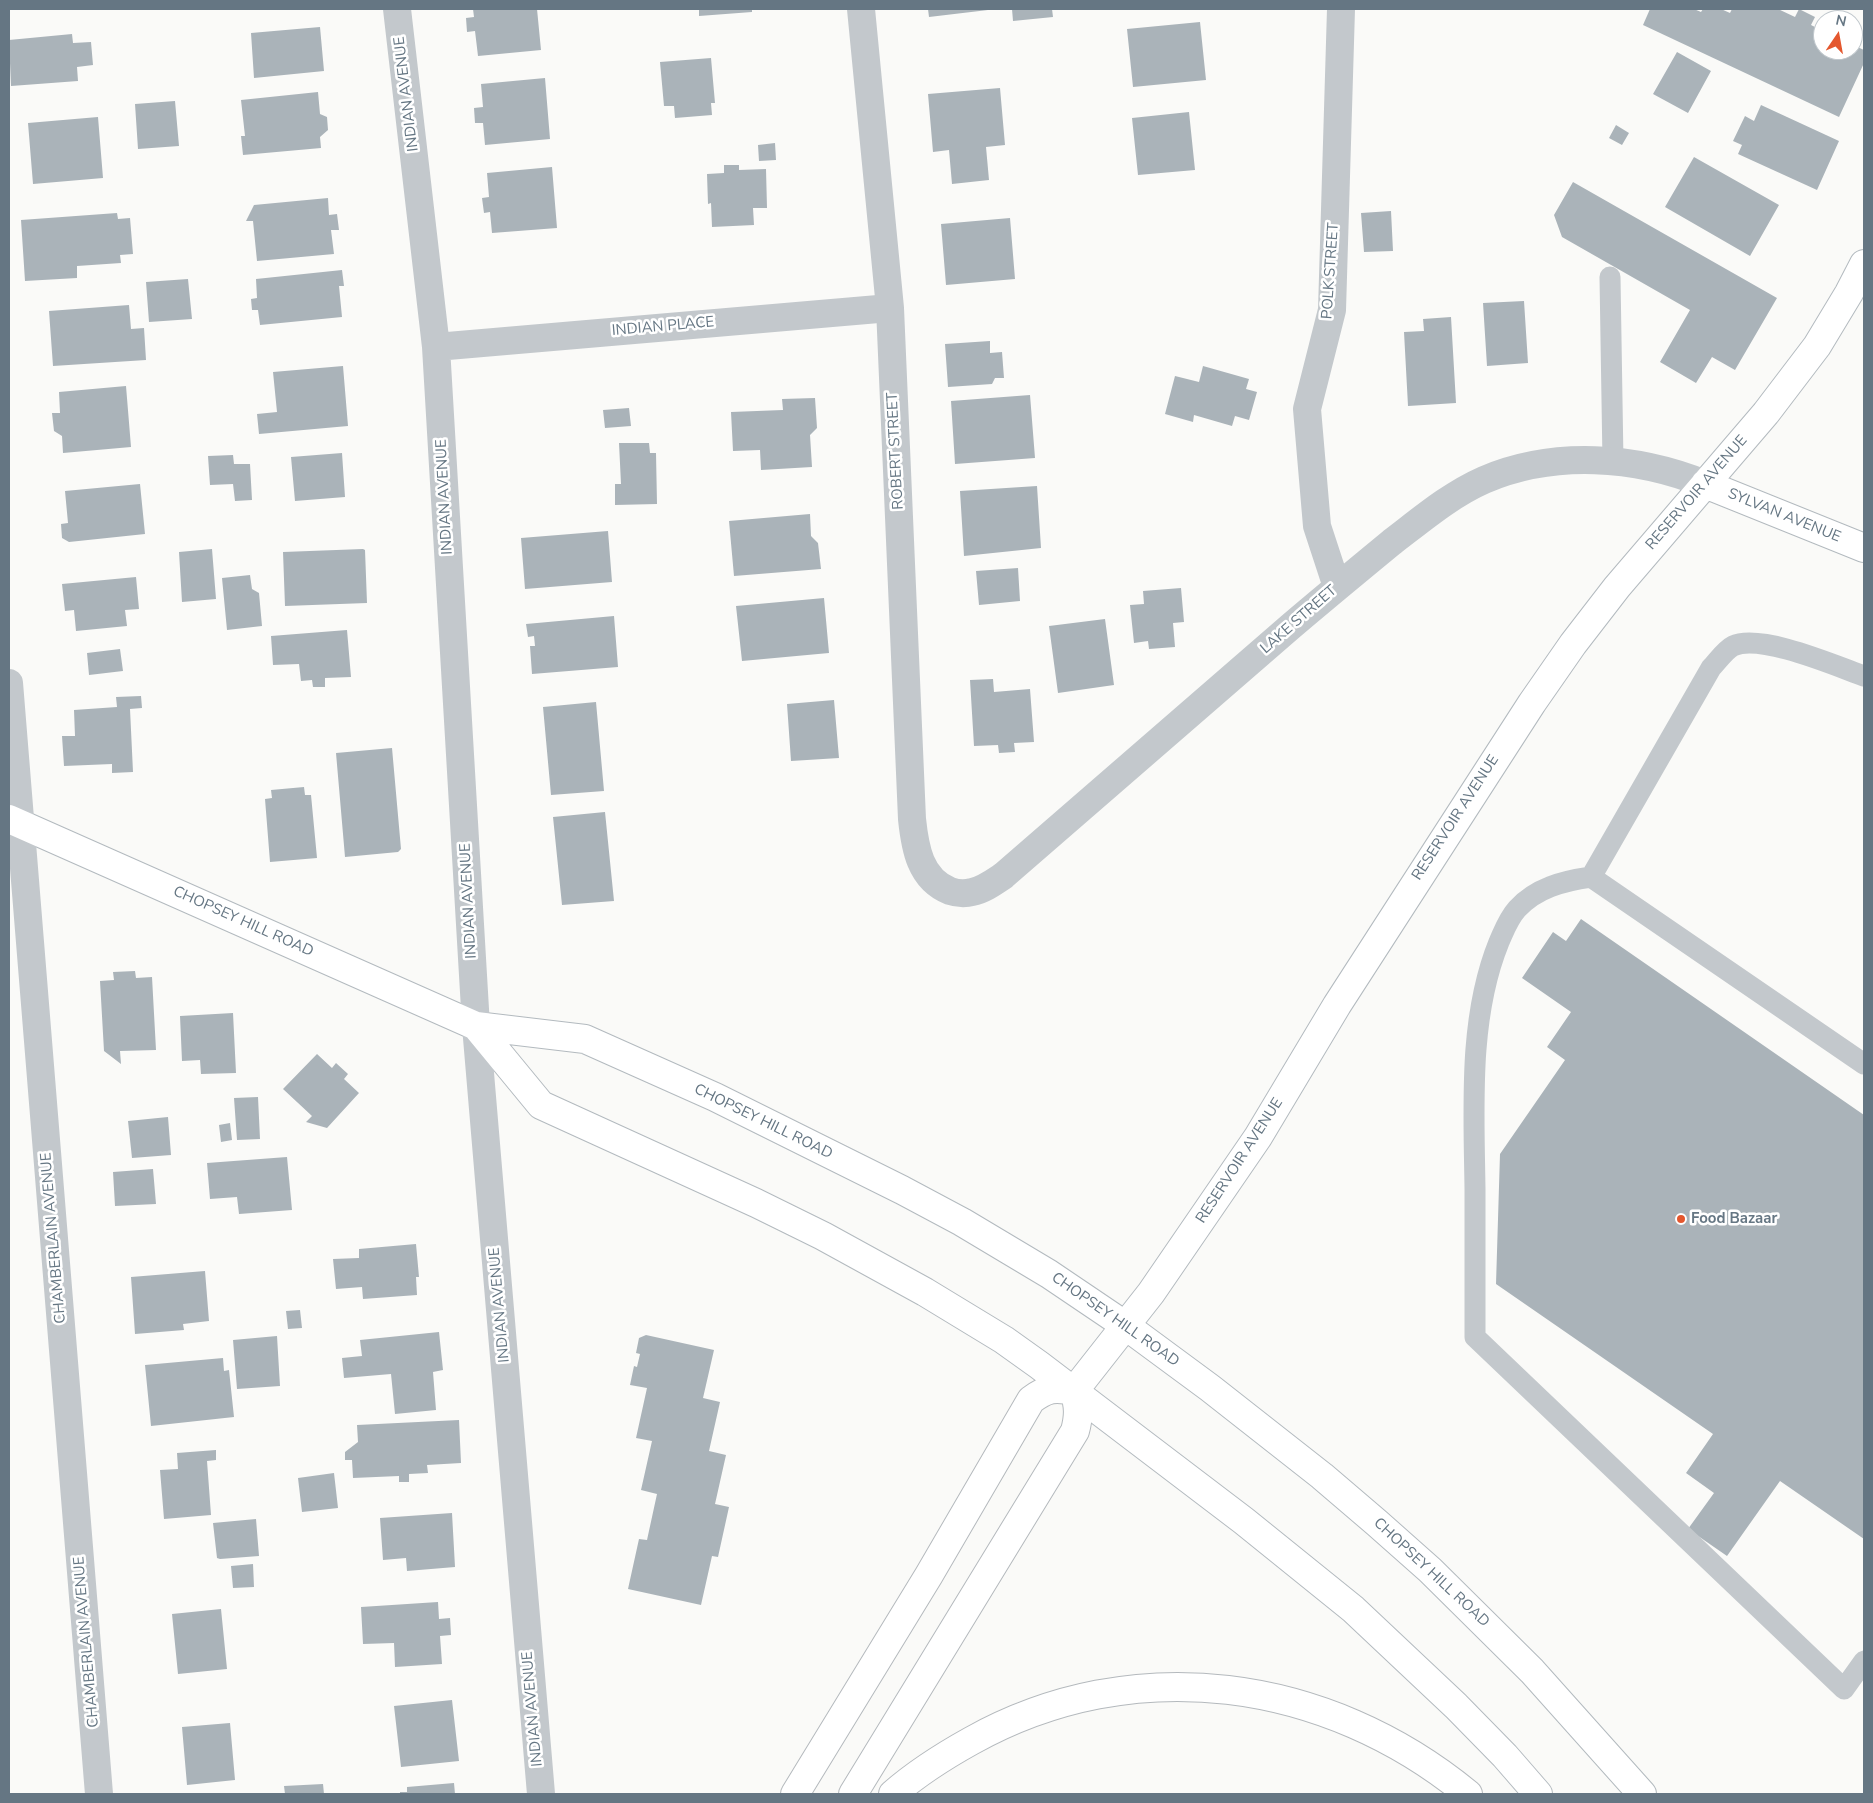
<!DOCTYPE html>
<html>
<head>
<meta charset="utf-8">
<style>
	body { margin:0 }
	#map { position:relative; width:1873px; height:1803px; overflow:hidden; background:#fafaf8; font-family:"Nunito Sans",sans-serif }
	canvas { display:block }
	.frame { position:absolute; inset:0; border:10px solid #657683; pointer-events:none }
	.north { position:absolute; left:1813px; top:10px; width:50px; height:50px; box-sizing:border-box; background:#fff; border:1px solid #c1c8cd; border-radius:50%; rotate:12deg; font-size:14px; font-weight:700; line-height:20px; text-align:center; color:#657683 }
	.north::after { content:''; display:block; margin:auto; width:18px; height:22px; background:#e4572e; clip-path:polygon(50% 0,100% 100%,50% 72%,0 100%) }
</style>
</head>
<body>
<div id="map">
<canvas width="1873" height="1803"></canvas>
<div class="frame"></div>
<div class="north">N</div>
</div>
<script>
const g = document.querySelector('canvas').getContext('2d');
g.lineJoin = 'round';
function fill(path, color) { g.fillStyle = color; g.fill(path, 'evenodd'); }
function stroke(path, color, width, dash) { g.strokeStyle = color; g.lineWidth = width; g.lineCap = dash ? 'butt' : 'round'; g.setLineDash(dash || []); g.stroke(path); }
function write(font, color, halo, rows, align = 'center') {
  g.font = font + ' "Nunito Sans",sans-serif'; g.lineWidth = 5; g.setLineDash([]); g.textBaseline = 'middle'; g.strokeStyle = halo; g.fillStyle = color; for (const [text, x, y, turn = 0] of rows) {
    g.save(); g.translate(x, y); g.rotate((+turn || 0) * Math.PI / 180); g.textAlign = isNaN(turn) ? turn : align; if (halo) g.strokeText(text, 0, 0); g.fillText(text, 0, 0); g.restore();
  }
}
fill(new Path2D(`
	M473 9H537L541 50 478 56 475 31 467 32 466 18 474 17Z
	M699 9H752V12L699 16Z
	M928 9H988V10L929 17Z
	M1012 9H1052L1053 17 1013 21Z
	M1650 9H1694L1701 12 1703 9H1721L1730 13 1732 9H1778L1795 17 1799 9 1815 17 1811 25 1823 31V50H1853V45L1864 50V63L1839 117 1643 25Z
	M1200 22 1206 80 1133 87 1127 29Z
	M320 27 324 71 254 78 251 33Z
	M72 34 73 43 91 42 93 65 77 67 78 81 11 86 9 40Z
	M1677 52 1711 71 1688 113 1653 94Z
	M711 58 715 103H711L712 115 675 118 674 106H664L660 62Z
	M545 78 550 139 485 145 483 123H475L474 108 483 107 481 84Z
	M1000 88 1005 145 986 147 989 180 952 184 949 150 933 152 928 94Z
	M318 92 320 114 327 117 328 130 320 137 321 148 243 155 241 136H245L241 100Z
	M175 101 179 146 138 149 135 104Z
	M1761 105 1839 141 1817 190 1738 154 1742 145 1733 141 1745 116 1754 121Z
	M1189 112 1195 170 1138 175 1132 118Z
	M98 117 103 178 33 184 28 123Z
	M1616 125 1629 133 1622 145 1609 138Z
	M775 143 776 160 759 161 758 145Z
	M1694 157 1779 205 1750 256 1665 207Z
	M724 165H739V170L766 169 767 208H753L754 225 712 227 711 203 708 204 707 174 724 173Z
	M552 167 557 228 492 233 490 212 484 213 482 198 489 197 487 173Z
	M1573 182 1777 298 1735 370 1712 357 1696 383 1660 362 1690 310 1562 237 1554 215Z
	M328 198 329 215 337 214 339 230H331L334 254 257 261 253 221H246L254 205Z
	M1391 211 1393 251 1364 252 1361 213Z
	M117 213 118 219 130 218 133 254 120 255 121 263 77 266V278L25 281 21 220Z
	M1010 218 1015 279 946 285 941 224Z
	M342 270 344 286H339L342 317 260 325 258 310H252L251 299 257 298 256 279Z
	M188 279 192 319 149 322 146 282Z
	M1524 301 1528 363 1487 366 1483 303Z
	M129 305 131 329 144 328 146 360 53 366 49 311Z
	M1451 317 1456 403 1408 406 1404 332 1424 331 1423 319Z
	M990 341V353L1002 352 1004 378H995L992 384 948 387 945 344Z
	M343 366 348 426 259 434 257 414 277 412 273 372Z
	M1203 366 1249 379 1246 389 1257 392 1249 420 1235 416 1232 426 1194 415 1193 422 1165 414 1175 376 1199 382Z
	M126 386 131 447 63 453 62 436 54 431 52 413H60L59 392Z
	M1030 395 1035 458 955 464 951 401Z
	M815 398 817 428 810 435 812 467 761 470 760 450 733 451 731 412 783 410 782 399Z
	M629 408 631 426 605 428 603 410Z
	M619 443H649L650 453H656L657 504 615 505V484H621Z
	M342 453 345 497 295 501 291 457Z
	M233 455 234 464H250L252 500 235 501 233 484 210 485 208 456Z
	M140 484 145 534 69 542 62 538 61 524 68 523 65 491Z
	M1037 486 1041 548 964 556 960 491Z
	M810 514 811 536 818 543 821 569 734 576 729 521Z
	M608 531 612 582 525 589 521 538Z
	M212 549 216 599 182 602 179 552Z
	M363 549 365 550 367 603 285 606 283 552Z
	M1018 568 1020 601 979 605 976 571Z
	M250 575 252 589 259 593 262 626 227 630 222 578Z
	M136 577 139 609 125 610 127 626 76 631 74 610 65 611 62 584Z
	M1181 588 1184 622 1173 623 1175 647 1149 649 1148 641 1134 643 1130 605 1144 604 1143 591Z
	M824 598 829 653 742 661 736 606Z
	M614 616 618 667 532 674 530 646H535L534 636 528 637 526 624Z
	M1105 619 1114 685 1058 693 1049 626Z
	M347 630 351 677 325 678V687H313L312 680 301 681 299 664 273 665 271 636Z
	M120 649 123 671 89 675 87 653Z
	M993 679 994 692 1030 689 1034 742 1014 743 1015 752 999 753 998 745 974 746 970 680Z
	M141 696 142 708 130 709 133 772 112 773V764L64 766 62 736H75L74 710 117 707 116 697Z
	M834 700 839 758 791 761 787 704Z
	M596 702 604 791 551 795 543 707Z
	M392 748 401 849 398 852 345 857 336 753Z
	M304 787 305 795H311L317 858 270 862 265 799 272 798 271 790Z
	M605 812 614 901 562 905 553 817Z
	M1581 919 1864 1115V1539L1780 1481 1727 1556 1688 1529 1714 1493 1686 1473 1713 1434 1496 1284 1500 1154 1565 1060 1547 1047 1571 1012 1522 978 1553 932 1566 941Z
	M135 971 136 978 152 977 156 1050 120 1051 121 1064 104 1051 100 981 114 980 113 972Z
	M233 1013 236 1073 201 1074 200 1060 182 1061 180 1016Z
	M317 1054 332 1068 336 1063 348 1074 344 1079 359 1093 327 1128 306 1122 312 1116 283 1089Z
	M258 1097 260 1139 237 1140 234 1098Z
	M168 1117 171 1155 132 1158 128 1121Z
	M230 1123 232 1140 221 1142 219 1125Z
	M287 1157 292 1210 239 1214 237 1197 210 1199 207 1163Z
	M153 1169 156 1204 115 1206 113 1172Z
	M416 1244 419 1277H416L417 1295 363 1299 362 1287 336 1289 333 1259 359 1258V1249Z
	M205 1271 209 1321 183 1324 184 1330 135 1334 131 1277Z
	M300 1310 302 1328 288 1329 286 1311Z
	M439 1332 443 1370 433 1372 436 1410 395 1414 391 1374 344 1378 342 1358 362 1356 360 1340Z
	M646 1335 714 1350 703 1398 720 1402 709 1451 726 1455 715 1504 729 1507 718 1557 712 1556 701 1605 628 1589 639 1539 647 1540 657 1494 641 1490 652 1441 636 1438 647 1388 630 1385 634 1366 637 1367 640 1354 636 1353 639 1338Z
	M277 1336 280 1386 237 1389 233 1340Z
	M223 1358 224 1371 229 1370 234 1417 151 1426 145 1365Z
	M459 1420 461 1463 427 1465 428 1473 409 1474V1482H399V1476L353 1478 352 1460H345V1452L358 1442 357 1425Z
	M216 1450V1460L207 1461 211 1515 164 1519 160 1470 178 1469 177 1453Z
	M334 1473 338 1508 302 1512 298 1478Z
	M452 1513 455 1567 407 1571 406 1558 383 1560 380 1518Z
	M256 1519 259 1556 220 1559 217 1558 213 1523Z
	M253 1564 254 1587 233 1588 231 1566Z
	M438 1602 439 1619 450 1618 451 1635 440 1636 442 1664 395 1667 394 1643 363 1644 361 1607Z
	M221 1609 227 1669 178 1674 172 1614Z
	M452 1700 459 1761 401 1767 394 1706Z
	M230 1723 235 1780 187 1785 182 1727Z
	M454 1783 455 1794H400V1792H407V1787Z
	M323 1784 324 1794H285L284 1786Z`), '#aab3b9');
const secondary = new Path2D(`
	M1705 484 1864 548
	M9 819 476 1026 585 1039 715 1097 902 1190 962 1222 1049 1274 1126 1326 1210 1388 1322 1476 1377 1523 1430 1570 1532 1671 1642 1794
	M476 1026 541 1105 756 1203 823 1236 925 1292 1004 1340 1039 1365 1244 1521 1353 1609 1456 1706 1505 1756 1538 1794
	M1074 1391 1151 1293 1258 1137 1337 1005 1532 703 1573 644 1617 587 1766 413 1817 346 1849 293 1864 264`);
const motorway = new Path2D(`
	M795 1794 929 1575 1031 1400C1047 1388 1054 1387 1074 1391 1079 1406 1079 1416 1075 1431L853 1794
	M893 1794C917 1773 944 1756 971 1741 1134 1650 1327 1678 1468 1794`);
stroke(secondary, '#b3babf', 30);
stroke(motorway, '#b4b9bd', 30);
stroke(new Path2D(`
	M1610 277 1613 462
	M1864 676C1836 666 1760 633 1733 646 1725 650 1717 662 1711 668L1591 877 1864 1064
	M1591 877C1563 881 1536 888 1517 909 1508 919 1504 931 1499 942 1468 1018 1474 1109 1475 1189 1475 1239 1475 1288 1475 1337L1844 1689 1864 1661`), '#c3c8cc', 21);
stroke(new Path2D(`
	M397 9 436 347 476 1026 541 1794
	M861 9 890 308 912 819C915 848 920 879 950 891 956 893 965 894 972 892 983 890 994 882 1003 876 1099 793 1195 710 1290 627 1324 598 1358 570 1392 542 1421 520 1450 495 1484 480 1554 450 1636 456 1705 484
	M436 347 890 308
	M1337 587 1317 526 1307 409 1332 310 1341 9
	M9 683 99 1794`), '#c3c8cc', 28);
stroke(secondary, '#fff', 28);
stroke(motorway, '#fff', 28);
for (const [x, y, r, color] of [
	[1681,1219,5,"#e4572e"]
]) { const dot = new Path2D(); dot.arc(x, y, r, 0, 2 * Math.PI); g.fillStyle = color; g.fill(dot); stroke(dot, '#fff', 2); }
write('15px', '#657683', '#fff', [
	["INDIAN AVENUE",407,94,-97],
	["POLK STREET",1331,271,-86],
	["INDIAN PLACE",663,327,-5],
	["ROBERT STREET",896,451,-93],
	["RESERVOIR AVENUE",1697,493,-49],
	["INDIAN AVENUE",445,497,-93],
	["SYLVAN AVENUE",1784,516,22],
	["LAKE STREET",1299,620,-41],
	["RESERVOIR AVENUE",1456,818,-57],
	["INDIAN AVENUE",469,901,-93],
	["CHOPSEY HILL ROAD",243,922,24],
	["CHOPSEY HILL ROAD",763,1122,26],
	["RESERVOIR AVENUE",1240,1161,-57],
	["CHAMBERLAIN AVENUE",54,1238,-95],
	["INDIAN AVENUE",500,1305,-95],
	["CHOPSEY HILL ROAD",1115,1320,35],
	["CHOPSEY HILL ROAD",1431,1573,43],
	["CHAMBERLAIN AVENUE",87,1642,-95],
	["INDIAN AVENUE",533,1709,-95]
]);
write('bold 15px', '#657683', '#fff', [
	["Food Bazaar",1691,1219]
], 'left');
</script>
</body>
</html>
